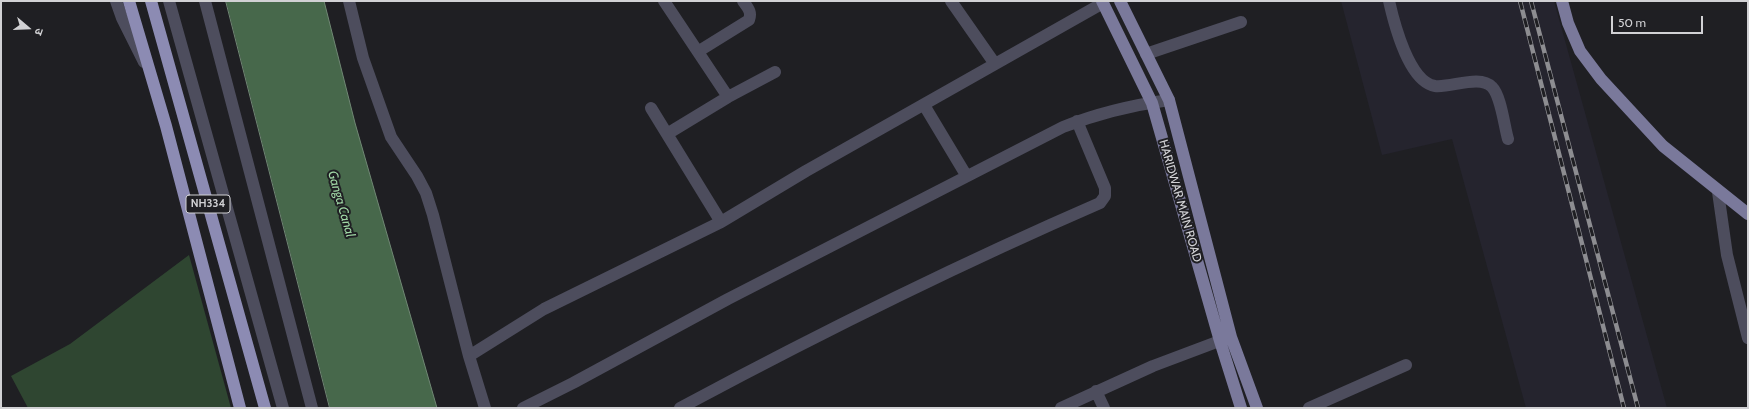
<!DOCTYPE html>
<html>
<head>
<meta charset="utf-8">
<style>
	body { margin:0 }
	#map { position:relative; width:1749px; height:409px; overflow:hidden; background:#1f1f23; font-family:Cabin,"Noto Sans Devanagari",sans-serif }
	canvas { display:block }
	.frame { position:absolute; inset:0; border:2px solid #d1d1d4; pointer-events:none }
	.north { position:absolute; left:8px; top:8px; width:40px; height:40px; -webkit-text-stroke:3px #1f1f23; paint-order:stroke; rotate:109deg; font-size:11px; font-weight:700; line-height:16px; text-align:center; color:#d1d1d4 }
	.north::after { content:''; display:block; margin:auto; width:14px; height:18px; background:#d1d1d4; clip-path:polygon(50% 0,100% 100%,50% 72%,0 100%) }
	.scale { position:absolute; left:1611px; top:16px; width:92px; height:18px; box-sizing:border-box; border:2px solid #d1d1d4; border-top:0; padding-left:5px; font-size:12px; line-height:14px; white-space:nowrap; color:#d1d1d4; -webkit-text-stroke:3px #1f1f23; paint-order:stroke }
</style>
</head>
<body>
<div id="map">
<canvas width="1749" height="409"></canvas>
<div class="frame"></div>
<div class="north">उ</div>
<div class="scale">50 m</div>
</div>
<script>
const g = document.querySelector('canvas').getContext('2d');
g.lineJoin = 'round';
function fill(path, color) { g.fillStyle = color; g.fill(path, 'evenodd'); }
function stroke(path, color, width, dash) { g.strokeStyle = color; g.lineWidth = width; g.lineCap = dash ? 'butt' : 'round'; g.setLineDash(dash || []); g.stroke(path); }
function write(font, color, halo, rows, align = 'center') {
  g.font = font + ' Cabin,sans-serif'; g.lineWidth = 4; g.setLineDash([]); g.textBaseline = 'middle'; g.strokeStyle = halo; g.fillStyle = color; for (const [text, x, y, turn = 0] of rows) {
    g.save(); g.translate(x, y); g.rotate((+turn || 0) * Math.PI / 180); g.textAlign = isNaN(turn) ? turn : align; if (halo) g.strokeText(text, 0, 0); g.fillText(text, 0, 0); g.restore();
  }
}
fill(new Path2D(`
	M1341 1H1554L1667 408H1526L1452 139 1382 155Z`), '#25242e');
fill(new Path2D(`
	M189 255 231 408H28L11 376 70 344Z`), '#2f4631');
const water = new Path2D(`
	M226 1H324L355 123 437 408H330Z`);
fill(water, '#47684b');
stroke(water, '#708874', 1);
stroke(new Path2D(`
	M116 1 122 18 144 62
	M169 1 283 408
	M205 1 312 408
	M349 1 363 58 391 137 417 176 426 193 433 215 469 356 485 408
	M664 1 728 97
	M951 1 995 64
	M1389 1C1394 23 1409 82 1435 86 1451 88 1480 74 1492 87 1501 96 1504 125 1508 139
	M699 51 749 20C752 12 748 8 743 1
	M1146 54 1241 22
	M924 105 966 175
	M651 108 721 222
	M667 134 728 97 775 72
	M1718 192 1727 255 1748 338
	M469 356 544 309 721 222 806 171 1103 3
	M1096 391 1104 408
	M523 408 573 383 728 299 1063 127C1096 114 1133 105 1169 100
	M680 408C818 334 957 265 1100 203L1105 196V188L1077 121
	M1061 408 1153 366 1230 337
	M1309 408 1406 365`), '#4d4d5d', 12);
stroke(new Path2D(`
	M1102 1 1152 103 1220 341 1241 408
	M1120 1 1169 100 1231 337 1257 408
	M1562 1 1568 23 1580 51 1601 79 1663 146 1748 214`), '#7a799b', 12);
stroke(new Path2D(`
	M129 1 166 126 240 408
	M151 1 265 408`), '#8c8bb3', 12);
const rail = new Path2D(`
	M1520 1 1624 408
	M1531 1 1638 408`);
stroke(rail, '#8d8d91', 4.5);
stroke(rail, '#1f1f23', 3, [9]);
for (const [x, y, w] of [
	[208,204,44]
]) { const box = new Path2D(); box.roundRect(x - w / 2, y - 9, w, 18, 3); g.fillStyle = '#1f1f23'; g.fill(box); stroke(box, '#d1d1d4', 1); }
write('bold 11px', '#d1d1d4', null, [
	["NH334",208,204]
]);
write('12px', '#d1d1d4', '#1f1f23', [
	["HARIDWAR MAIN ROAD",1180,201,74]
]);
write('italic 13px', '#a0d7a5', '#1f1f23', [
	["Ganga Canal",341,204,74]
]);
</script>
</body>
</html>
